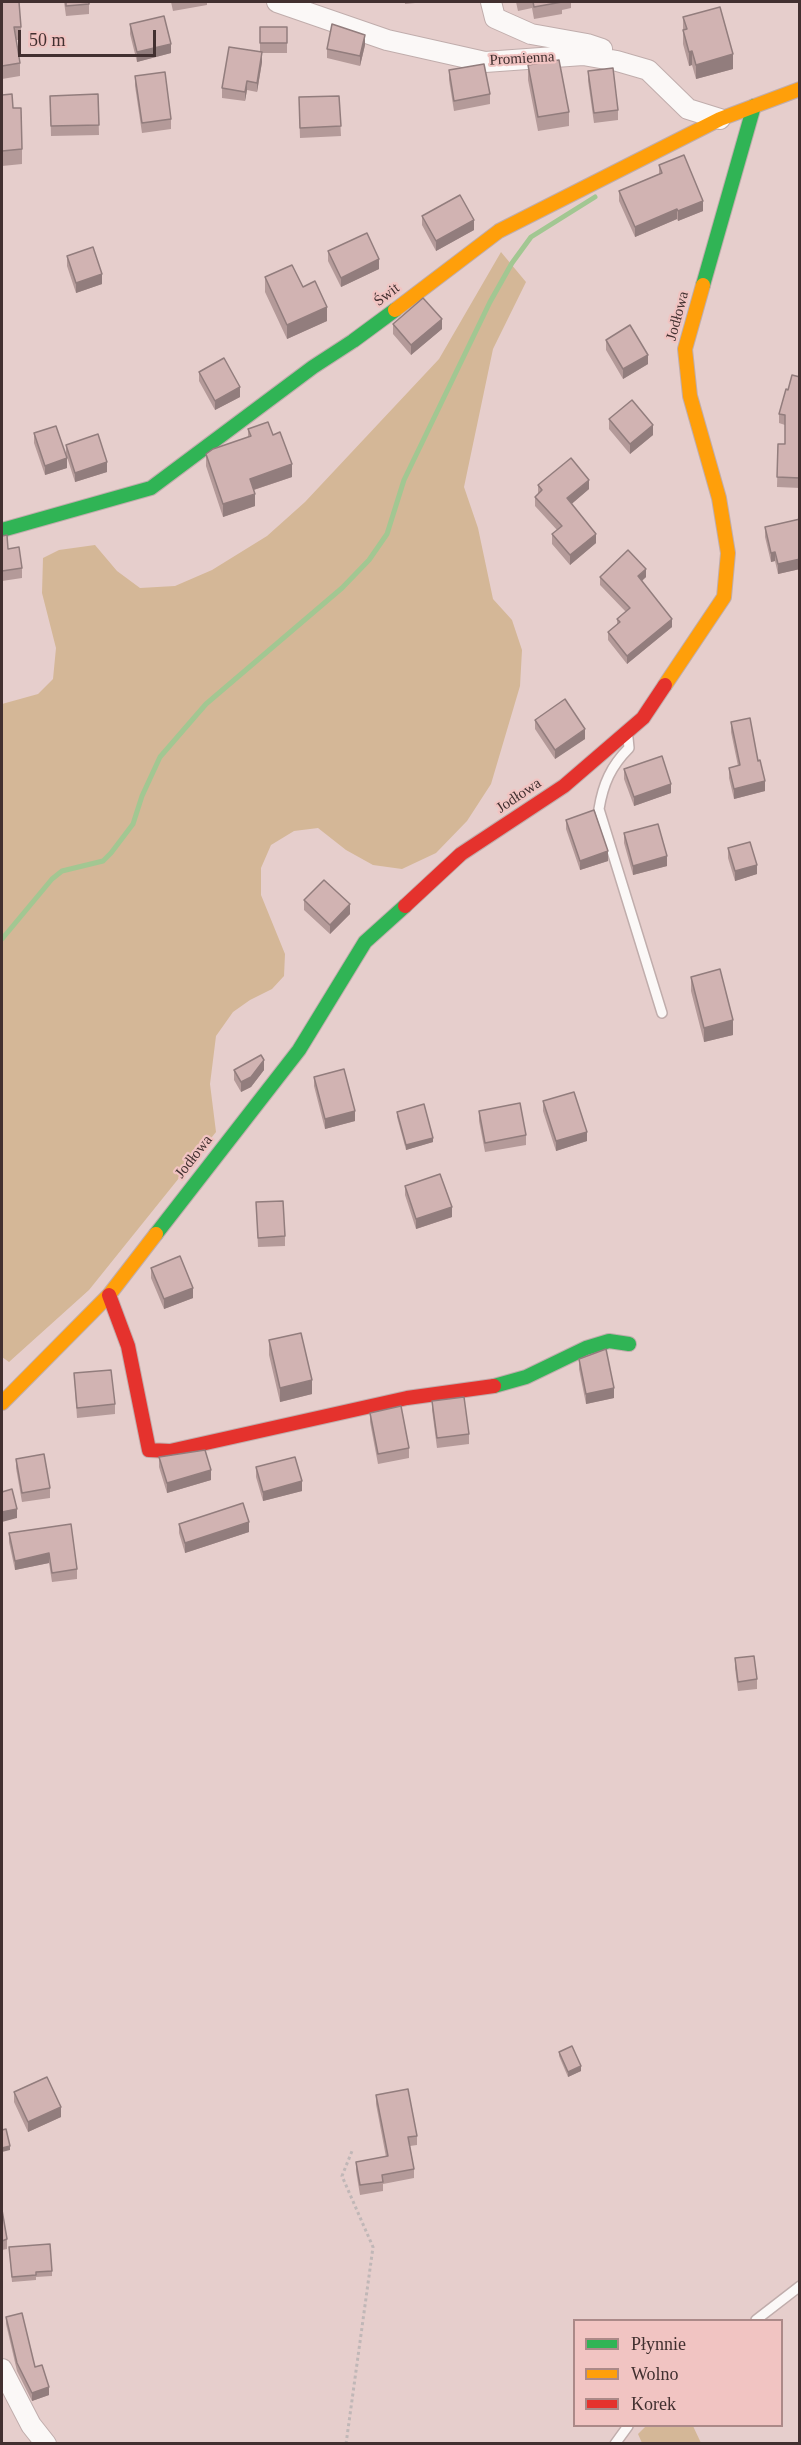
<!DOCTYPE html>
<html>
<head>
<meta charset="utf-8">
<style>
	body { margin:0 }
	#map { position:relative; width:801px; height:2445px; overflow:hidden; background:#e6cecc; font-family:"Times New Roman",serif }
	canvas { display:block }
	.frame { position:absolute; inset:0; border:3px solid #423030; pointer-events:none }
	.legend { position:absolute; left:573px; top:2319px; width:210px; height:108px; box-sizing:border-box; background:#f1c4c2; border:2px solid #ab8988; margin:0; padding:8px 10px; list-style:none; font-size:18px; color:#423030 }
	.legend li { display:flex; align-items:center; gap:12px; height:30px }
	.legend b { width:30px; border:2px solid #ab8988 }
	.scale { position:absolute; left:18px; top:30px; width:138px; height:27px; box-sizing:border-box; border:3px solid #423030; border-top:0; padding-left:8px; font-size:18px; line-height:21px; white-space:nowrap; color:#423030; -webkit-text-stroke:4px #f1c4c2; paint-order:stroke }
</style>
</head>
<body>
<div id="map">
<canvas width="801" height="2445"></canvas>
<div class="frame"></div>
<ul class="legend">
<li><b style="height:8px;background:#30b455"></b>Płynnie</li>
<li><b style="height:8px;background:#ff9f0a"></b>Wolno</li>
<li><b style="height:8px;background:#e5322d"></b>Korek</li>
</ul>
<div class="scale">50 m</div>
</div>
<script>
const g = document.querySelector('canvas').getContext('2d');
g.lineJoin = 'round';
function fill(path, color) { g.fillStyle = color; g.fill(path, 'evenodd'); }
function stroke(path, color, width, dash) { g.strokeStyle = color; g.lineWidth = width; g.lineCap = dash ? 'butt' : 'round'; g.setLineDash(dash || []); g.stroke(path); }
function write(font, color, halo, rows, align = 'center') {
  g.font = font + ' "Times New Roman",serif'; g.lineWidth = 4.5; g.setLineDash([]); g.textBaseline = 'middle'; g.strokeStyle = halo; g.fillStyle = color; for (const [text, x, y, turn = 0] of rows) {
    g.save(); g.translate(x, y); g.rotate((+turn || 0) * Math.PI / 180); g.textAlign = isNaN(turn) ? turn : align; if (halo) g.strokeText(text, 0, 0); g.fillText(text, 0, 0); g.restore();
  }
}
fill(new Path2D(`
	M501 252 526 282 493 349 464 487 478 528 493 599 512 620 522 650 520 686 491 784 467 821 436 853 402 869 373 865 346 850 318 828 294 831 271 845 261 868V895L285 954 284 976 272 989 250 1000 233 1012 216 1036 210 1084 216 1132 89 1290 9 1362 2 1357V704L38 694 53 679 56 648 42 593 43 558 59 550 95 545 117 571 140 588 175 586 212 570 267 536 305 502 439 359Z
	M646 2426H693L701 2443H642L638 2434Z`), '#d4b797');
stroke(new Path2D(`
	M2 939 52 879 62 871 103 861 111 853 133 824 142 796 160 757 206 704 342 588 369 560 387 534 404 480 490 302 512 263 531 237 595 197`), '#a2c792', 5);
const lane = new Path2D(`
	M628 738 629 748C611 766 603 784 599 809L662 1013
	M756 2320 800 2286
	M615 2444 628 2426`);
const street = new Path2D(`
	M277 2 387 40 485 62 583 55 617 61 648 70 688 109 720 119
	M491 2 495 18 531 34 587 44 602 49
	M2 2369 31 2425 46 2444`);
const fast = new Path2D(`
	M703 285 754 106
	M2 530 151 488 313 367 353 341 395 310
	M156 1234 299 1050 365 942 405 906
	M494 1386 526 1377 586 1348 609 1341 629 1344`);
const slow = new Path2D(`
	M395 310 499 231 720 119 800 89
	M665 685 724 597 728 553 719 498 690 396 685 349 703 285
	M2 1403 109 1295 156 1234`);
const jam = new Path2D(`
	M405 906 461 854 564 786 643 718 665 685
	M109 1295 128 1346 149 1450 170 1451 407 1398 494 1386`);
stroke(lane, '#c0adac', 12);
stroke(street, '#c0adac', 22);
stroke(fast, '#c0adac', 16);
stroke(slow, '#c0adac', 16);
stroke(jam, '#c0adac', 16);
stroke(new Path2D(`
	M346 2444 373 2247 342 2176 352 2151`), '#c0b7b7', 3, [3, 3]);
stroke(lane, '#fbf8f7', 9);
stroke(street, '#fbf8f7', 20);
stroke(fast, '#30b455', 14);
stroke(slow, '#ff9f0a', 14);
stroke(jam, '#e5322d', 14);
fill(new Path2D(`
	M2 2 21 27V40H16L20 63V76L2 79Z
	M64 2H89V14L66 16Z
	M171 2H207V5L173 11Z
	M405 2H425L405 4Z
	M516 2H571V8L562 10V14L534 19 532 8 518 11Z
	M683 17 733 69 696 79 692 65 689 66 683 44Z
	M130 24 171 53 137 62 130 34Z
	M260 27H287V53H262V62L257 92 247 90 245 101 222 98V88L260 52Z
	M365 45 360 66 327 58V49Z
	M528 65 569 112V126L538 131 528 80Z
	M449 70 490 94V104L454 111 449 80Z
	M588 71 618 110V120L594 123 588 81Z
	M135 76 171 119V129L142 133 135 86Z
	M98 94 99 135 51 136 50 96Z
	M2 95 13 108 22 149V164L2 166Z
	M339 96 341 136 300 138 299 107Z
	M659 165 703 211 678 221 677 219 635 237 619 201V191L659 174Z
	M422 216 474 230 436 251 422 225Z
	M328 251 379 269 341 287 328 261Z
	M67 256 102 284 76 293 67 266Z
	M265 277 327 321 287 339 265 292Z
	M393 324 442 329 411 355 393 334Z
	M606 340 648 364 623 379 606 350Z
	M199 372 240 397 215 410 199 381Z
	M800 377V488L777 487 778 444H785V425L779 423V414L788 390Z
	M609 419 653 435 630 454 609 429Z
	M248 429 273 435 292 477 254 490 255 506 223 517 206 466V454L248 437Z
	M34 433 67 468 45 475 34 443Z
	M66 445 107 472 75 482 66 454Z
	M538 485 589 489 571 504 596 543 570 565 552 544V534L557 530 535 506V497L538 494Z
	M800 519V569L778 574 775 561 771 562 765 537V527Z
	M2 536 8 549 22 568V578L2 581Z
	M600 577H646L642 581 672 627 627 664 608 640V632L617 625V619L626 612 600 585Z
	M535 720 585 739 555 759 535 729Z
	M731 722 758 761 765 791 734 799 729 778V768L738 766 731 732Z
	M624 769 671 793 634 806 624 779Z
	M566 820 608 861 580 870 566 829Z
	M624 833 667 866 633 875 624 843Z
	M728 848 757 874 735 881 728 858Z
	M304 900 350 914 330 934 304 910Z
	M691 977 733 1035 704 1042 691 991Z
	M234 1070H264L251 1087 241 1092 234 1080Z
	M314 1077 355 1121 325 1129 314 1086Z
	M543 1101 587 1141 556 1151 543 1111Z
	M479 1111 526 1135V1145L485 1152 479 1121Z
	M397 1112 433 1142 406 1150 397 1117Z
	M405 1186 452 1217 416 1229 405 1195Z
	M256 1202 285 1236V1246L258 1247Z
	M151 1268 193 1298 164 1309 151 1278Z
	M269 1340 312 1394 280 1402 269 1355Z
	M579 1359 614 1398 586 1404 579 1369Z
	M74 1373 115 1404V1414L77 1418Z
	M432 1401 469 1434V1444L437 1448 432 1410Z
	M370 1413 409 1448V1458L378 1464 370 1422Z
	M159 1457 211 1480 167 1493 159 1467Z
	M16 1459 50 1488V1498L22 1502 16 1468Z
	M256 1467 302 1491 263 1501 256 1477Z
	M179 1524 249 1532 185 1553 179 1533Z
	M9 1533 77 1569V1579L52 1582 49 1563 15 1570 9 1542Z
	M735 1658 757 1679V1689L738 1691 735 1668Z
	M559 2052 581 2071 568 2077 559 2056Z
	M14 2092 61 2117 28 2132 14 2102Z
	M376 2095 417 2136V2145L410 2146 414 2169V2178L383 2184V2191L360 2195 356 2171V2162L386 2157 376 2104Z
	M2 2210 7 2239V2249L2 2250Z
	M9 2247 52 2271V2276L36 2277V2280L12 2282Z
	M6 2317 35 2367 49 2395 32 2401 17 2371 6 2324Z`), '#b49a99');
fill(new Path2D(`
	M365 35V45L360 66V56Z
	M171 44V53L137 62V52Z
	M692 51V65L689 66V52Z
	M262 52V62L257 92V83Z
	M733 54V69L696 79V65Z
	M247 81V90L245 101V92Z
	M703 201V211L678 221V211Z
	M677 209V219L635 237V227Z
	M474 220V230L436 251V241Z
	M379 259V269L341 287V278Z
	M102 274V284L76 293V283Z
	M327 307V321L287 339V325Z
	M442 319V329L411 355V345Z
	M648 355V364L623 379V369Z
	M240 387V397L215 410V401Z
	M653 425V435L630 454V444Z
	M67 458V468L45 475V466Z
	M107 462V472L75 482V473Z
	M292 464V477L250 491V479Z
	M589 480V489L567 508V498Z
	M255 494V506L223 517V504Z
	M596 534V543L570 565V555Z
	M775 552V561L771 562V553Z
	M800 559V569L778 574V564Z
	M646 569V577L638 584V576Z
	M672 619V627L627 664V656Z
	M585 729V739L555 759V750Z
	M765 781V791L734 799V789Z
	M671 784V793L634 806V797Z
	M608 851V861L580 870V861Z
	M667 856V866L633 875V866Z
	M757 865V874L735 881V871Z
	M350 904V914L330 934V925Z
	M733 1020V1035L704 1042V1028Z
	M264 1060V1070L251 1087 241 1092V1082Z
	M355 1111V1121L325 1129V1119Z
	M587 1132V1141L556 1151V1141Z
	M433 1138V1142L406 1150V1145Z
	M452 1207V1217L416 1229V1219Z
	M193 1288V1298L164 1309V1299Z
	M312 1380V1394L280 1402V1388Z
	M614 1388V1398L586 1404V1394Z
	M211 1470V1480L167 1493V1483Z
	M302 1481V1491L263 1501V1492Z
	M17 1509V1518L2 1522V1512Z
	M249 1522V1532L185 1553V1543Z
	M49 1553V1563L15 1570V1561Z
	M581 2066V2071L568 2077V2072Z
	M61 2107V2117L28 2132V2122Z
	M10 2146V2150L2 2152V2148Z
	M49 2387V2395L32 2401V2393Z`), '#927d7d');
const building = new Path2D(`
	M2 2H19L21 27H14L20 63 2 66Z
	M66 2H89V4L66 6Z
	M533 2H562L534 7Z
	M720 7 733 54 696 65 692 51 689 52 683 30 687 29 683 17Z
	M164 16 171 44 137 52 130 24Z
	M332 24 365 35 360 56 327 49Z
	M260 27H287V43H260Z
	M229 47 262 52 257 83 247 81 245 92 222 88Z
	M559 60 569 112 538 117 528 65Z
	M484 64 490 94 454 101 449 70Z
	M613 68 618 110 594 113 588 71Z
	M165 72 171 119 142 123 135 76Z
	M12 94 13 108H21L22 149 2 151V95Z
	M98 94 99 125 51 126 50 96Z
	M339 96 341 126 300 128 299 97Z
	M684 155 703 201 678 211 677 209 635 227 619 191 662 173 659 165Z
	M460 195 474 220 436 241 422 216Z
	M367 233 379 259 341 278 328 251Z
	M93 247 102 274 76 283 67 256Z
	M292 265 303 287 315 281 327 307 287 325 265 277Z
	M423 298 442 319 411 345 393 324Z
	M630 325 648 355 623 369 606 340Z
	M224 358 240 387 215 401 199 372Z
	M792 375 800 377V478L777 477 778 444H785V415L779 414 786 389 788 390Z
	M632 400 653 425 630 444 609 419Z
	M268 422 273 435 280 432 292 464 250 479 255 494 223 504 206 454 213 449 251 436 248 429Z
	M56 426 67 458 45 466 34 433Z
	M98 434 107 462 75 473 66 445Z
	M571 458 589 480 567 498 596 534 570 555 552 534 562 526 535 497 542 490 538 485Z
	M800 519V559L778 564 775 552 771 553 765 527Z
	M7 535 8 549 19 547 22 568 2 571V536Z
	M628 550 646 569 638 576 672 619 627 656 608 632 620 622 617 619 630 608 600 577Z
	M565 699 585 729 555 750 535 720Z
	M750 718 758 761 760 760 765 781 734 789 729 768 740 765 731 722Z
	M662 756 671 784 634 797 624 769Z
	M594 810 608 851 580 861 566 820Z
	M658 824 667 856 633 866 624 833Z
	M750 842 757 865 735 871 728 848Z
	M324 880 350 904 330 925 304 900Z
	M720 969 733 1020 704 1028 691 977Z
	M261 1055 264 1060 251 1077 241 1082 234 1070Z
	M344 1069 355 1111 325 1119 314 1077Z
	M574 1092 587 1132 556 1141 543 1101Z
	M520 1103 526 1135 485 1143 479 1111Z
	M424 1104 433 1138 406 1145 397 1112Z
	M440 1174 452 1207 416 1219 405 1186Z
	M283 1201 285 1236 258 1238 256 1202Z
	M180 1256 193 1288 164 1299 151 1268Z
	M301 1333 312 1380 280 1388 269 1340Z
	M606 1349 614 1388 586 1394 579 1359Z
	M111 1370 115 1404 77 1408 74 1373Z
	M464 1397 469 1434 437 1438 432 1401Z
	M401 1406 409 1448 378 1454 370 1413Z
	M205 1450 211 1470 167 1483 159 1457Z
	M44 1454 50 1488 22 1493 16 1459Z
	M295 1457 302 1481 263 1492 256 1467Z
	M12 1489 17 1509 2 1512V1492Z
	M243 1503 249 1522 185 1543 179 1524Z
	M71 1524 77 1569 52 1573 49 1553 15 1561 9 1533Z
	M754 1656 757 1679 738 1682 735 1658Z
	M572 2046 581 2066 568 2072 559 2052Z
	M47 2077 61 2107 28 2122 14 2092Z
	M408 2089 417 2136 408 2137 414 2169 382 2175 383 2182 360 2185 356 2162 388 2156 376 2095Z
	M6 2129 10 2146 2 2148V2130Z
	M2 2210 7 2239 2 2241Z
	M50 2244 52 2271 36 2272V2275L12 2277 9 2247Z
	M22 2313 35 2367 42 2365 49 2387 32 2393 17 2363 6 2317Z`);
fill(building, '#d1b3b2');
stroke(building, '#927d7d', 1.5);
write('15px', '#423030', '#f1c4c2', [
	["Promienna",522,59,-3],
	["Świt",387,295,-37],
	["Jodłowa",678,316,-75],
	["Jodłowa",519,796,-34],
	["Jodłowa",194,1157,-52]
]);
</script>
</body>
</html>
